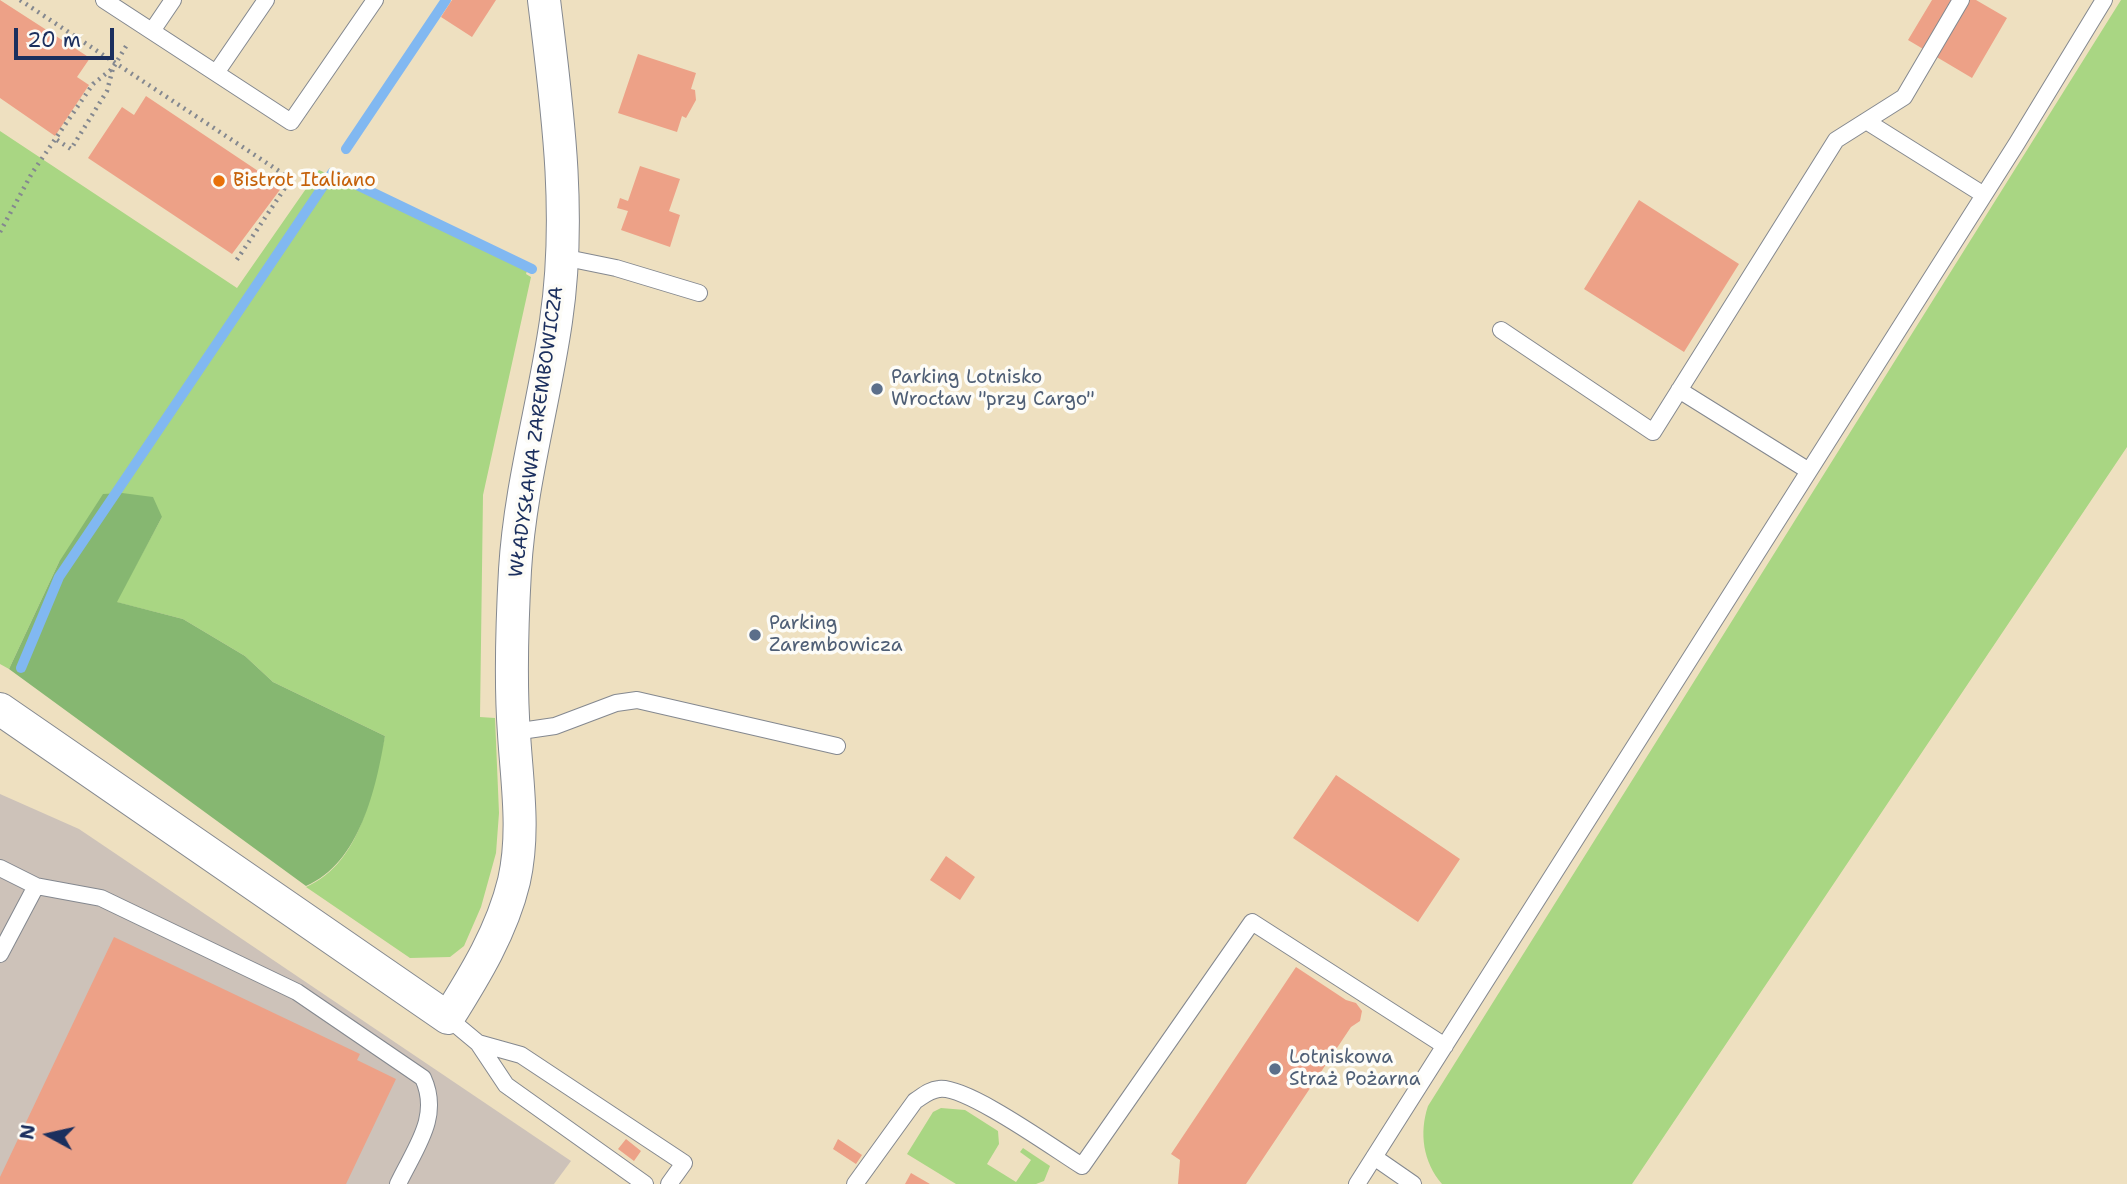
<!DOCTYPE html>
<html>
<head>
<meta charset="utf-8">
<style>
	body { margin:0 }
	#map { position:relative; width:2127px; height:1184px; overflow:hidden; background:#eee0c0; font-family:"Shantell Sans",sans-serif }
	canvas { display:block }
	.north { position:absolute; left:14px; top:1100px; width:70px; height:70px; -webkit-text-stroke:5px #fdfcf7; paint-order:stroke; rotate:278deg; font-size:19px; font-weight:700; line-height:28px; text-align:center; color:#1b2f5e }
	.north::after { content:''; display:block; margin:auto; width:24px; height:32px; background:#1b2f5e; clip-path:polygon(50% 0,100% 100%,50% 72%,0 100%) }
	.scale { position:absolute; left:14px; top:28px; width:100px; height:32px; box-sizing:border-box; border:4px solid #1b2f5e; border-top:0; padding-left:9px; font-size:21px; line-height:24px; white-space:nowrap; color:#1b2f5e; -webkit-text-stroke:5px #fdfcf7; paint-order:stroke }
</style>
</head>
<body>
<div id="map">
<canvas width="2127" height="1184"></canvas>
<div class="north">N</div>
<div class="scale">20 m</div>
</div>
<script>
const g = document.querySelector('canvas').getContext('2d');
g.lineJoin = 'round';
function fill(path, color) { g.fillStyle = color; g.fill(path, 'evenodd'); }
function stroke(path, color, width, dash) { g.strokeStyle = color; g.lineWidth = width; g.lineCap = dash ? 'butt' : 'round'; g.setLineDash(dash || []); g.stroke(path); }
function write(font, color, halo, rows, align = 'center') {
  g.font = font + ' "Shantell Sans",sans-serif'; g.lineWidth = 7; g.setLineDash([]); g.textBaseline = 'middle'; g.strokeStyle = halo; g.fillStyle = color; for (const [text, x, y, turn = 0] of rows) {
    g.save(); g.translate(x, y); g.rotate((+turn || 0) * Math.PI / 180); g.textAlign = isNaN(turn) ? turn : align; if (halo) g.strokeText(text, 0, 0); g.fillText(text, 0, 0); g.restore();
  }
}
fill(new Path2D(`
	M0 794 79 829 571 1161 554 1184H0Z`), '#cdc2b9');
fill(new Path2D(`
	M2121 0H2127V447L1632 1184H1442C1423 1162 1419 1133 1428 1106Z
	M0 131 237 288 319 170 528 268 526 274 531 277 483 495 480 717 495 718 499 813 496 853 481 907 464 946 450 957 410 958 306 887C363 862 372 789 385 736L273 682 245 656 183 619 116 602 162 517 59 562 9 669 0 664Z
	M941 1108 965 1110 998 1131 999 1144 987 1164 1016 1182 1031 1160 1020 1152 1023 1148 1050 1166 1044 1181 1036 1184H956L907 1154 933 1112Z`), '#a9d683');
fill(new Path2D(`
	M122 493 153 497 162 517 117 602 183 619 245 656 273 682 385 736C376 788 360 863 306 886L9 669 59 562 103 494Z`), '#86b771');
stroke(new Path2D(`
	M346 149 446 0
	M21 668 59 577 332 173 532 269`), '#81b8f1', 10);
fill(new Path2D(`
	M0 0 90 58 77 77 89 85 55 136 0 98Z
	M452 0H496L472 37 441 17Z
	M1932 0H1976L2007 18 1972 78 1908 40Z
	M638 54 696 73 691 89 695 90 696 100 686 118 682 116 677 132 618 113Z
	M146 96 282 187 232 254 88 158 122 107 134 115Z
	M640 166 680 179 669 211 680 215 670 247 621 230 628 211 617 208 620 198 628 201Z
	M1639 200 1739 264 1684 352 1584 289Z
	M1336 775 1460 859 1418 922 1293 838Z
	M946 856 975 877 960 900 930 880Z
	M114 937 360 1054 357 1060 396 1079 346 1184H0V1177Z
	M1296 967 1346 1000 1356 1003 1362 1011 1360 1021 1351 1027 1246 1184H1178L1180 1160 1171 1154Z
	M626 1139 641 1151 634 1161 618 1149Z
	M838 1139 862 1155 856 1164 833 1149Z
	M911 1173 930 1184H905Z`), '#eda187');
const service = new Path2D(`
	M104 0 291 122 375 0
	M152 31 173 0
	M216 73 266 0
	M1866 121 1984 195
	M562 257 616 268 699 293
	M1501 330 1653 432 1836 140 1904 97 1961 0
	M1679 390 1809 471
	M514 732 555 726 616 703 637 700 837 746
	M0 868 36 886 101 898 297 992 423 1078C441 1117 415 1148 398 1184
	M0 954 36 886
	M448 1018 478 1043 506 1085 645 1184
	M478 1043 521 1055 684 1163 669 1184
	M1374 1157 1413 1184
	M855 1184 915 1101C923 1096 929 1090 939 1089 966 1085 1056 1150 1082 1166L1252 922 1445 1046
	M1357 1184 2017 143 2104 0`);
const minor = new Path2D(`
	M0 709 448 1018C475 975 502 931 514 881 525 832 517 783 514 734 510 680 512 624 515 570 520 486 544 404 556 321 572 213 557 107 544 0`);
stroke(service, '#84888f', 18);
stroke(minor, '#84888f', 34);
stroke(new Path2D(`
	M20 0 291 179 236 261
	M57 140 71 149 107 91 113 68
	M0 232 32 173 93 84 113 68 128 43`), '#84888f', 4.5, [2, 5]);
stroke(service, '#fff', 16);
stroke(minor, '#fff', 32);
for (const [x, y, r, color] of [
	[219,181,7,"#e8710a"],
	[877,389,7,"#5c6f8a"],
	[755,635,7,"#5c6f8a"],
	[1275,1069,7,"#5c6f8a"]
]) { const dot = new Path2D(); dot.arc(x, y, r, 0, 2 * Math.PI); g.fillStyle = color; g.fill(dot); stroke(dot, '#fdfcf7', 2.5); }
write('19px', '#c56008', '#fdfcf7', [
	["Bistrot Italiano",233,181]
], 'left');
write('19px', '#4e5e75', '#fdfcf7', [
	["Parking Lotnisko",891,378],
	["Wrocław \"przy Cargo\"",891,400],
	["Parking",769,624],
	["Zarembowicza",769,646],
	["Lotniskowa",1289,1058],
	["Straż Pożarna",1289,1080]
], 'left');
write('19px', '#1b2f5e', '#fdfcf7', [
	["WŁADYSŁAWA ZAREMBOWICZA",537,432,-82]
]);
</script>
</body>
</html>
